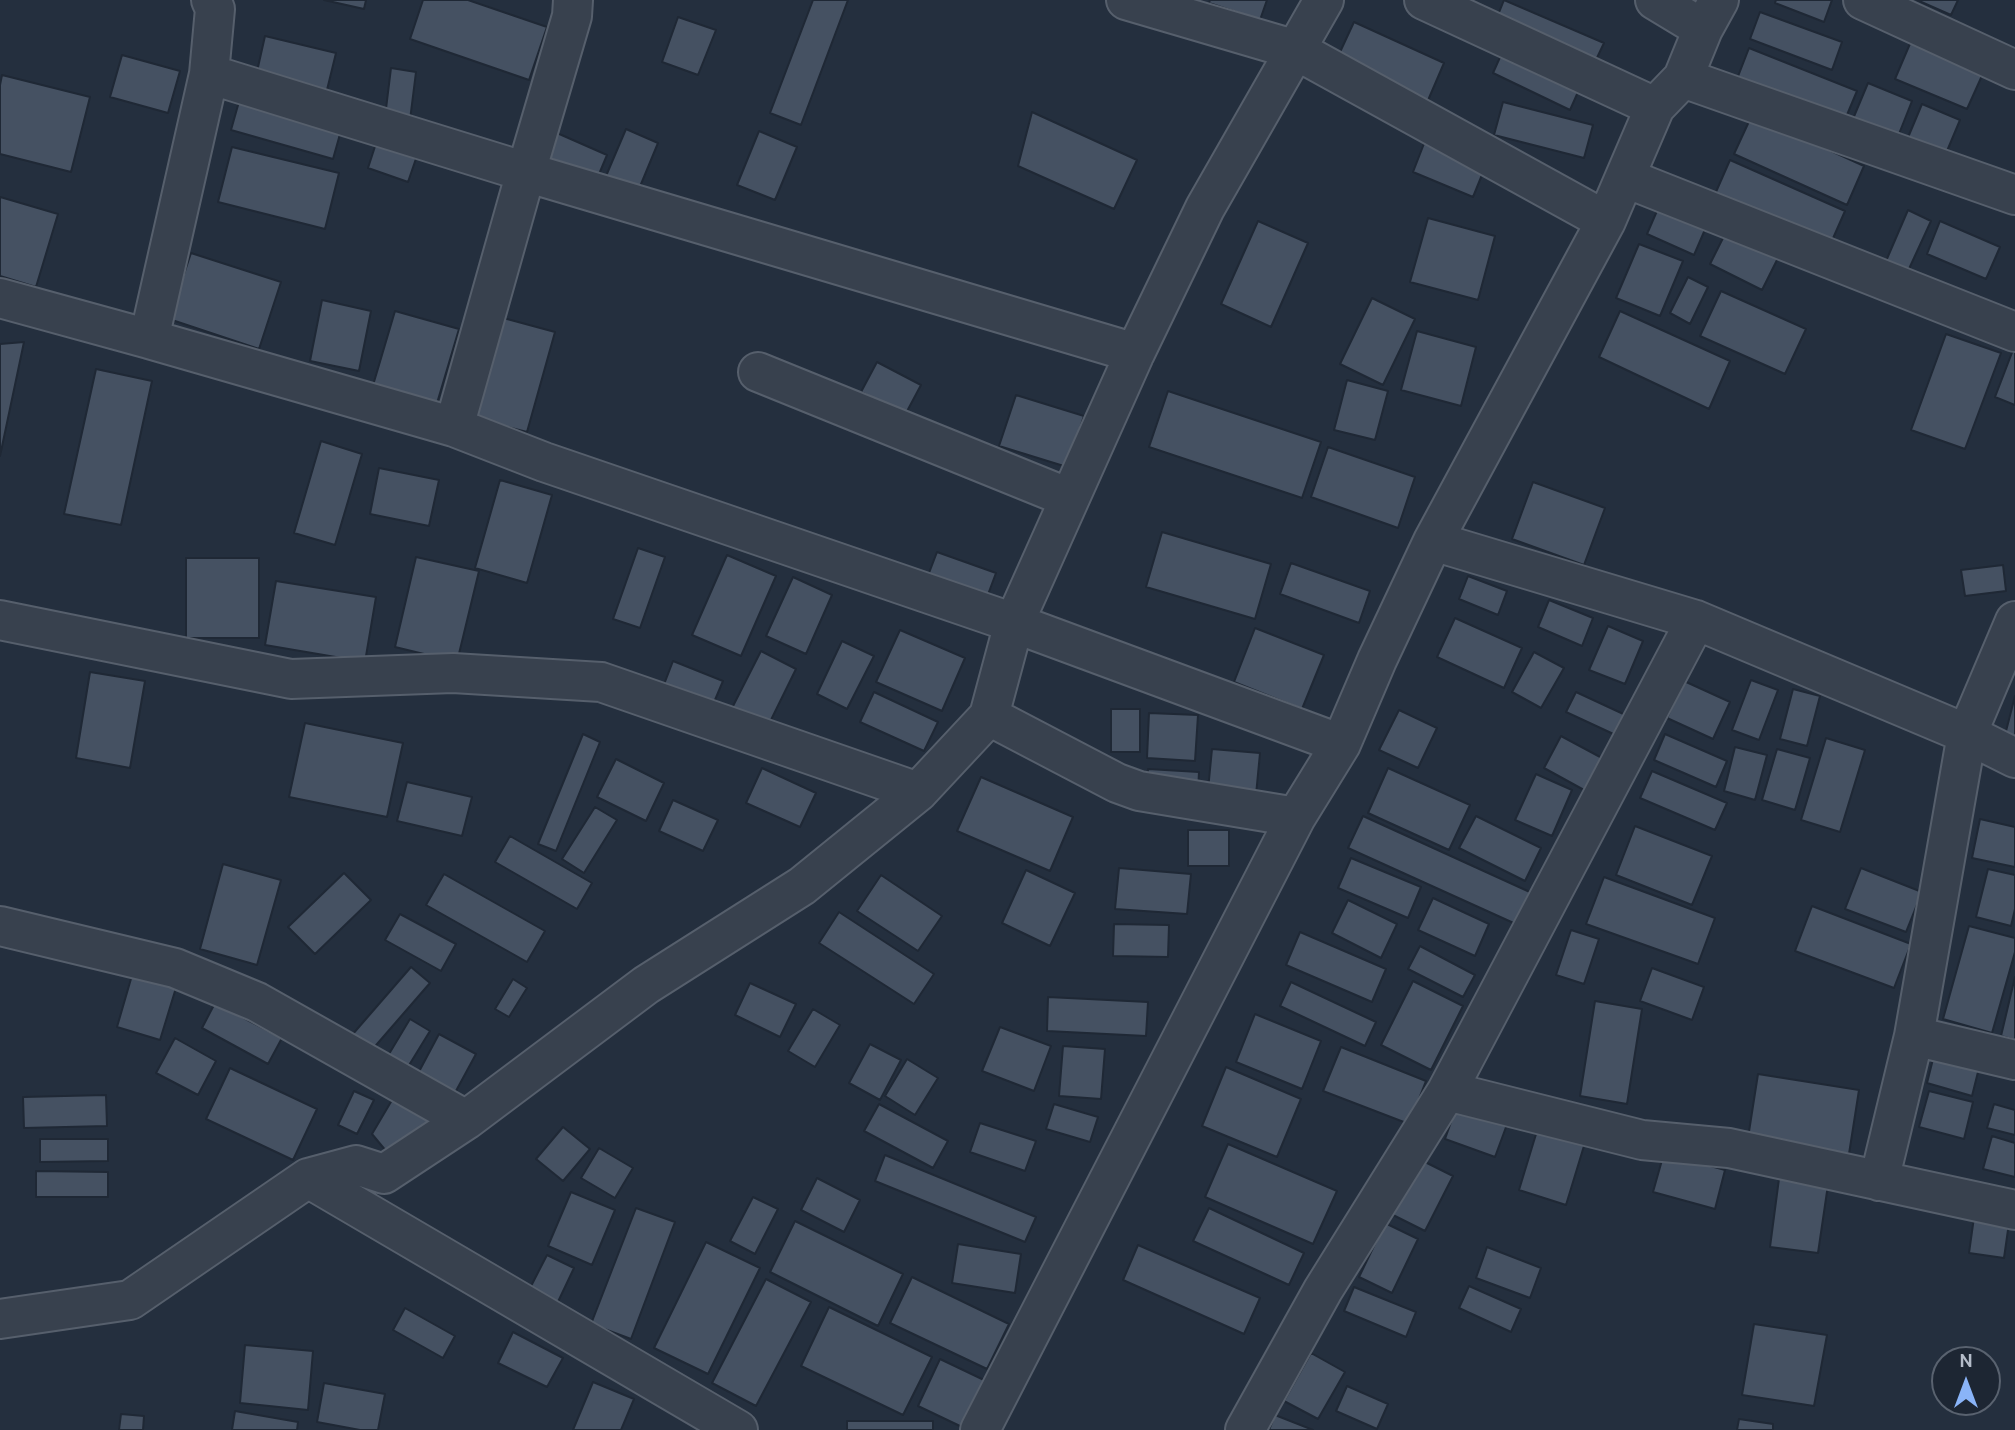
<!DOCTYPE html>
<html>
<head>
<meta charset="utf-8">
<style>
	body { margin:0 }
	#map { position:relative; width:2015px; height:1430px; overflow:hidden; background:#242f3e; font-family:Overpass,sans-serif }
	canvas { display:block }
	.north { position:absolute; left:1931px; top:1346px; width:70px; height:70px; box-sizing:border-box; background:#1d2633; border:2px solid #59626f; border-radius:50%; rotate:0deg; font-size:19px; font-weight:700; line-height:28px; text-align:center; color:#b4bcc9 }
	.north::after { content:''; display:block; margin:auto; width:24px; height:32px; background:#8ab4f8; clip-path:polygon(50% 0,100% 100%,50% 72%,0 100%) }
</style>
</head>
<body>
<div id="map">
<canvas width="2015" height="1430"></canvas>
<div class="north">N</div>
</div>
<script>
const g = document.querySelector('canvas').getContext('2d');
g.lineJoin = 'round';
function fill(path, color) { g.fillStyle = color; g.fill(path, 'evenodd'); }
function stroke(path, color, width, dash) { g.strokeStyle = color; g.lineWidth = width; g.lineCap = dash ? 'butt' : 'round'; g.setLineDash(dash || []); g.stroke(path); }
const building = new Path2D(`
	M324 0H366L364 9Z
	M423 0H468L547 27 529 80 410 39Z
	M813 0H848L801 125 770 113Z
	M1210 0H1267L1260 20 1209 3Z
	M1504 0 1604 43 1595 62 1496 20Z
	M1776 0H1832L1824 22 1775 3Z
	M1917 0H1958L1951 15Z
	M1760 12 1842 42 1832 70 1750 39Z
	M678 17 716 30 698 75 662 62Z
	M1354 22 1444 63 1426 105 1334 65Z
	M265 36 336 53 326 94 256 76Z
	M1912 39 1985 69 1967 109 1895 79Z
	M1749 48 1857 91 1844 122 1737 79Z
	M122 55 180 71 168 113 110 97Z
	M1501 55 1578 92 1570 110 1493 73Z
	M391 68 416 72 410 120 385 117Z
	M2 75 90 97 71 172 0 154V85Z
	M1868 83 1912 101 1895 144 1850 126Z
	M242 91 344 120 333 159 231 130Z
	M1503 102 1593 125 1584 158 1494 135Z
	M1922 104 1960 120 1942 163 1904 147Z
	M1032 112 1137 160 1114 209 1018 166Z
	M1752 115 1864 166 1847 205 1734 154Z
	M626 129 658 143 639 189 606 176Z
	M380 131 421 144 408 182 368 168Z
	M759 131 797 147 775 200 737 185Z
	M557 133 607 155 597 179 547 157Z
	M1425 141 1486 165 1473 197 1413 172Z
	M232 147 339 173 325 229 218 202Z
	M1730 160 1845 211 1827 252 1712 201Z
	M0 197 58 214 36 287 0 276Z
	M1663 197 1710 218 1694 255 1647 234Z
	M1908 210 1931 221 1908 271 1886 261Z
	M1428 218 1495 236 1478 300 1410 282Z
	M1258 221 1308 243 1271 327 1221 304Z
	M1940 221 2000 247 1986 279 1927 254Z
	M1726 232 1778 258 1762 290 1710 264Z
	M1639 244 1683 261 1660 316 1616 298Z
	M191 253 281 282 259 349 169 319Z
	M1688 277 1708 287 1690 324 1670 313Z
	M1721 291 1806 329 1785 374 1700 336Z
	M1372 298 1415 319 1383 385 1340 364Z
	M322 300 371 311 359 371 310 361Z
	M395 311 459 329 435 410 371 392Z
	M1620 311 1730 361 1709 409 1599 357Z
	M496 316 555 332 527 432 468 417Z
	M1417 331 1476 347 1461 406 1401 390Z
	M1946 334 2001 353 1965 449 1911 430Z
	M24 342 0 456V344Z
	M2013 350H2015V405L1995 397Z
	M877 362 921 385 905 415 861 392Z
	M96 369 152 381 121 525 64 514Z
	M1347 380 1388 391 1375 440 1334 430Z
	M1168 391 1321 442 1302 498 1149 447Z
	M1016 395 1084 416 1067 467 999 446Z
	M321 441 362 454 335 545 294 533Z
	M1328 447 1415 477 1398 528 1311 497Z
	M379 468 439 480 429 526 370 514Z
	M500 480 552 495 527 583 475 568Z
	M1533 482 1605 508 1584 565 1512 539Z
	M1162 532 1271 564 1255 619 1146 587Z
	M638 548 665 557 640 628 613 619Z
	M937 552 996 573 980 616 921 594Z
	M727 555 776 576 741 656 692 635Z
	M416 557 479 571 457 662 395 647Z
	M186 558H259V638H186Z
	M1291 563 1370 591 1359 623 1280 594Z
	M2003 565 2006 591 1965 596 1961 570Z
	M1468 576 1507 591 1498 615 1459 599Z
	M793 577 832 595 806 654 766 636Z
	M276 581 376 597 365 662 265 645Z
	M1549 600 1593 618 1582 646 1538 627Z
	M1455 618 1522 648 1504 688 1437 657Z
	M1608 626 1643 641 1625 684 1589 670Z
	M1255 628 1324 655 1302 709 1234 682Z
	M900 630 965 658 942 711 876 682Z
	M842 641 874 656 847 709 817 694Z
	M761 651 796 669 767 728 731 710Z
	M1534 652 1564 668 1541 708 1512 692Z
	M673 661 723 681 712 707 663 687Z
	M90 672 145 681 130 768 76 758Z
	M1751 680 1778 690 1759 740 1732 730Z
	M1684 681 1730 702 1713 739 1667 718Z
	M1793 689 1820 696 1807 746 1780 739Z
	M874 692 938 722 924 751 860 722Z
	M1576 692 1632 718 1622 738 1566 712Z
	M2015 696V742L2004 739Z
	M1111 709H1140V752H1111Z
	M1399 710 1437 728 1418 768 1379 750Z
	M1149 713 1198 715 1195 761 1147 758Z
	M305 723 403 743 387 817 289 797Z
	M583 734 600 742 556 851 538 844Z
	M1665 734 1727 761 1716 787 1654 760Z
	M1561 736 1602 758 1584 790 1544 768Z
	M1826 738 1865 750 1840 832 1801 820Z
	M1735 747 1767 755 1755 800 1724 791Z
	M1212 749 1260 753 1256 795 1208 790Z
	M1777 749 1810 758 1795 810 1762 800Z
	M616 759 664 783 646 821 597 797Z
	M762 768 816 793 800 827 746 803Z
	M1388 768 1470 805 1449 850 1368 813Z
	M1148 769 1199 772 1198 792 1147 788Z
	M1652 771 1727 803 1715 830 1640 798Z
	M1536 774 1572 790 1552 836 1515 820Z
	M981 777 1073 817 1050 871 957 831Z
	M407 782 472 797 462 836 397 821Z
	M673 800 718 820 703 851 659 831Z
	M595 807 617 820 584 873 562 859Z
	M1363 816 1532 893 1518 925 1348 848Z
	M1476 816 1541 848 1525 881 1459 848Z
	M1980 819 2015 827V867L1972 858Z
	M1635 826 1712 856 1692 905 1616 875Z
	M1188 830H1229V866H1188Z
	M510 836 592 883 577 909 495 862Z
	M1351 858 1421 887 1408 918 1338 888Z
	M223 864 281 880 257 965 200 949Z
	M1119 868 1191 874 1187 914 1115 909Z
	M1861 868 1922 892 1906 932 1845 909Z
	M1988 869 2015 875V909L2011 926 1976 917Z
	M1026 870 1075 893 1050 946 1002 923Z
	M344 873 371 900 315 954 288 927Z
	M444 874 545 931 527 962 426 905Z
	M881 875 942 916 918 951 857 911Z
	M1604 877 1715 918 1698 964 1586 924Z
	M1433 898 1489 924 1475 956 1418 930Z
	M1348 900 1397 924 1381 958 1332 933Z
	M1812 906 1911 944 1894 988 1795 951Z
	M839 912 934 974 914 1004 819 943Z
	M400 914 456 944 441 971 385 940Z
	M1114 924 1169 925 1168 957 1113 956Z
	M1969 926 2015 938V952L1992 1033 1943 1019Z
	M1571 930 1599 939 1584 984 1556 975Z
	M1300 932 1386 969 1372 1002 1286 965Z
	M1420 946 1475 975 1463 997 1408 969Z
	M135 965 179 978 160 1040 117 1027Z
	M411 967 430 983 371 1051 352 1035Z
	M1652 968 1704 987 1692 1020 1640 1001Z
	M2015 977V1040L2001 1036Z
	M513 979 527 988 509 1017 495 1009Z
	M1413 981 1463 1006 1431 1070 1381 1045Z
	M1291 982 1376 1022 1365 1046 1280 1006Z
	M750 983 796 1004 780 1037 735 1015Z
	M1048 997 1148 1002 1146 1036 1047 1031Z
	M1595 1001 1642 1009 1627 1104 1580 1096Z
	M215 1003 282 1038 268 1064 202 1028Z
	M813 1009 840 1025 815 1067 788 1051Z
	M1255 1014 1321 1041 1302 1089 1236 1062Z
	M410 1019 430 1031 403 1075 383 1064Z
	M1000 1027 1051 1046 1034 1091 982 1071Z
	M439 1034 476 1054 450 1102 414 1081Z
	M175 1038 216 1061 198 1095 156 1073Z
	M870 1044 901 1060 880 1100 849 1083Z
	M1063 1046 1105 1049 1101 1099 1059 1096Z
	M1341 1047 1426 1081 1409 1124 1323 1091Z
	M1934 1055 1979 1068 1972 1096 1927 1083Z
	M907 1059 938 1078 915 1115 885 1096Z
	M1226 1067 1301 1099 1277 1157 1202 1126Z
	M230 1068 317 1109 293 1160 206 1119Z
	M1758 1074 1859 1090 1849 1154 1748 1138Z
	M354 1091 374 1100 357 1134 338 1125Z
	M1929 1091 1973 1102 1964 1139 1919 1127Z
	M106 1095 107 1126 24 1128 23 1097Z
	M395 1095 440 1126 391 1157 372 1134Z
	M1458 1102 1509 1119 1495 1157 1445 1139Z
	M879 1104 948 1141 933 1168 864 1131Z
	M1054 1104 1098 1117 1090 1142 1046 1129Z
	M1994 1104 2015 1110V1135L1987 1128Z
	M1540 1121 1587 1136 1566 1205 1519 1190Z
	M980 1123 1036 1141 1025 1171 970 1152Z
	M563 1127 590 1149 563 1181 536 1159Z
	M1992 1136 2015 1143V1177L1983 1169Z
	M40 1139H108V1161L40 1162Z
	M1228 1144 1337 1191 1313 1244 1205 1197Z
	M599 1148 633 1168 615 1198 581 1178Z
	M1664 1153 1725 1170 1715 1209 1653 1192Z
	M885 1155 1036 1217 1025 1242 875 1181Z
	M1417 1158 1453 1176 1425 1231 1389 1213Z
	M36 1171 108 1172V1197H36Z
	M1780 1171 1829 1178 1818 1253 1770 1247Z
	M817 1178 860 1200 844 1232 801 1210Z
	M571 1192 615 1210 592 1265 548 1246Z
	M753 1197 778 1209 755 1254 730 1241Z
	M636 1208 675 1222 631 1339 591 1324Z
	M1209 1208 1304 1253 1289 1285 1193 1241Z
	M1975 1210 2010 1216 2004 1258 1969 1253Z
	M795 1221 903 1274 878 1326 770 1272Z
	M1385 1223 1418 1239 1392 1293 1359 1277Z
	M706 1242 760 1268 708 1374 654 1348Z
	M958 1244 1021 1254 1015 1293 952 1283Z
	M1138 1245 1260 1298 1244 1334 1123 1280Z
	M1487 1247 1541 1268 1530 1298 1476 1278Z
	M547 1255 574 1268 556 1306 528 1292Z
	M912 1277 1009 1324 987 1369 890 1323Z
	M766 1279 811 1302 756 1406 712 1383Z
	M1469 1286 1521 1309 1511 1332 1459 1308Z
	M1354 1287 1416 1312 1406 1337 1344 1311Z
	M829 1307 932 1357 903 1415 801 1366Z
	M405 1308 455 1336 443 1358 393 1330Z
	M1754 1324 1827 1335 1814 1406 1742 1395Z
	M513 1332 563 1358 547 1387 498 1363Z
	M245 1345 313 1351 308 1410 240 1403Z
	M1311 1353 1345 1372 1318 1419 1284 1401Z
	M940 1359 984 1380 962 1427 918 1406Z
	M593 1382 634 1399 621 1430H573Z
	M324 1383 385 1394 378 1430H360L317 1422Z
	M1347 1386 1388 1404 1377 1429 1336 1411Z
	M235 1411 298 1422 297 1430H232Z
	M121 1414 144 1416 143 1430H119Z
	M1275 1415 1313 1430H1269Z
	M1739 1419 1773 1424V1430H1737Z
	M847 1421H933V1430H847Z`);
fill(building, '#455162');
stroke(building, '#1f2835', 2);
const minor = new Path2D(`
	M211 0 215 9 209 74 149 339 454 427 544 462 1014 623 1341 744
	M573 0 572 16 526 172 1135 353
	M1126 0 1296 50 1606 221
	M1424 0 1655 107
	M1655 0 1703 29
	M1863 0 2015 70
	M209 74 526 172 454 427
	M1683 78 2015 195
	M1626 178 2015 332
	M0 298 149 339
	M758 372 1069 498
	M1433 541 1696 620 1967 734 2015 758
	M0 620 291 679 453 673 601 682 918 792
	M989 716 1117 783 1139 791 1296 817
	M0 926 175 968 257 1002 466 1120
	M1914 1036 2015 1060
	M1447 1091 1642 1140 1729 1148 2015 1210
	M308 1178 738 1430
	M1879 1181 1914 1036 1967 734 2015 621
	M0 1319 130 1300 308 1178 356 1165 384 1174 466 1120 646 985 802 886 918 792 989 716 1014 623 1135 353 1205 208 1324 0
	M980 1430 1296 817 1341 744 1377 660 1433 541 1606 221 1655 107 1683 78 1703 29 1719 0
	M1245 1430 1323 1290 1447 1091 1696 620`);
stroke(minor, '#565f6c', 42);
stroke(minor, '#38414e', 38);
</script>
</body>
</html>
